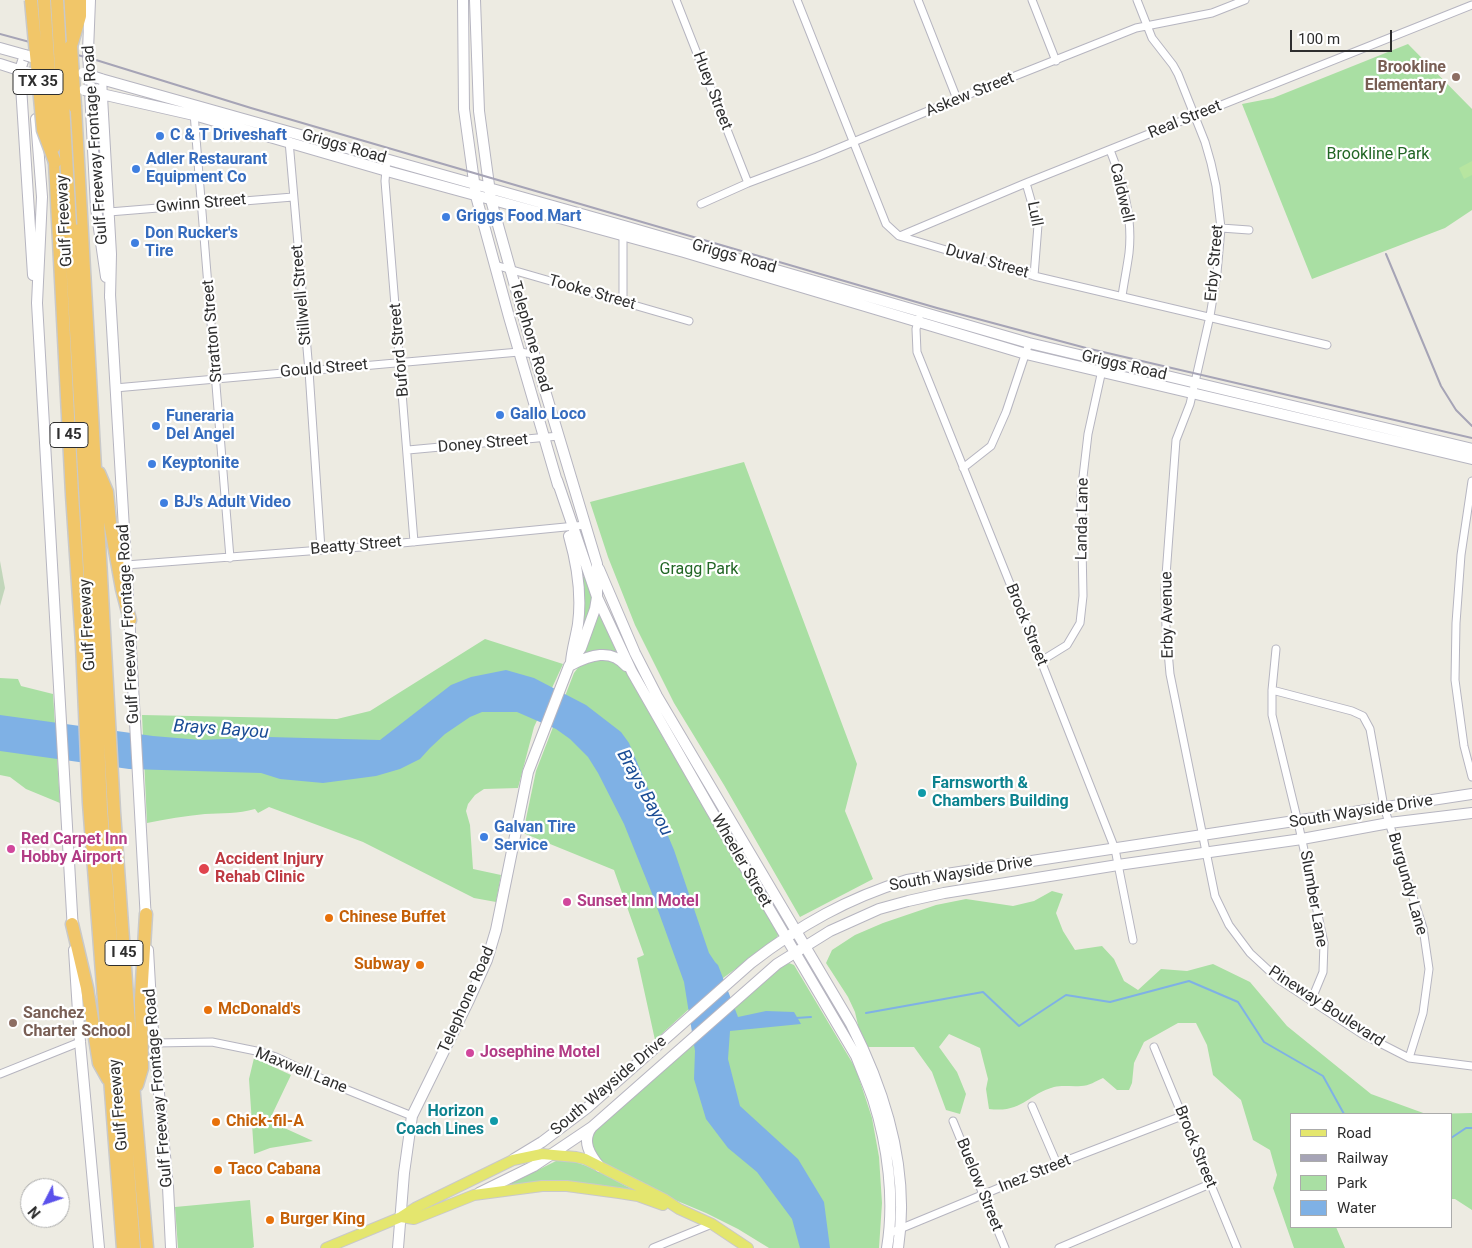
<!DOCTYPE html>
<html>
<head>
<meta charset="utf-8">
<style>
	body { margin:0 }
	#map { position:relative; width:1472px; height:1248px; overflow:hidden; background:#edebe2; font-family:Roboto,sans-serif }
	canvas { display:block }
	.legend { position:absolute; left:1290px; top:1113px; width:162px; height:115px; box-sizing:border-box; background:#fff; border:1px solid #ababab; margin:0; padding:6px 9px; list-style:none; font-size:15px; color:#2e2e2e }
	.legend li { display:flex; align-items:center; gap:10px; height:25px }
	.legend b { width:25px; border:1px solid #ababab }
	.north { position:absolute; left:20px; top:1178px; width:50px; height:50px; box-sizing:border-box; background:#fff; border:1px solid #ababab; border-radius:50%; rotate:229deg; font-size:14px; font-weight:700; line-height:20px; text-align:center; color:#2e2e2e }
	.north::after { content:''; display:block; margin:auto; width:18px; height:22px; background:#5a51eb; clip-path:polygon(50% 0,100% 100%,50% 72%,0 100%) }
	.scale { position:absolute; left:1290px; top:30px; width:102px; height:22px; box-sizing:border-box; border:2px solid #2e2e2e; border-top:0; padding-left:6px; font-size:15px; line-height:18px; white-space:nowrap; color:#2e2e2e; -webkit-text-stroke:4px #fff; paint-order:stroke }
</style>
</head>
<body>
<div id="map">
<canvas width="1472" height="1248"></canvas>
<ul class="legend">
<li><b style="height:6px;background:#e4e66e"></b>Road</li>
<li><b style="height:6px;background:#a6a4b6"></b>Railway</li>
<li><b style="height:14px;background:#a9dfa3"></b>Park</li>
<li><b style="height:14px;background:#7fb1e5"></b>Water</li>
</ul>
<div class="north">N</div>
<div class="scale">100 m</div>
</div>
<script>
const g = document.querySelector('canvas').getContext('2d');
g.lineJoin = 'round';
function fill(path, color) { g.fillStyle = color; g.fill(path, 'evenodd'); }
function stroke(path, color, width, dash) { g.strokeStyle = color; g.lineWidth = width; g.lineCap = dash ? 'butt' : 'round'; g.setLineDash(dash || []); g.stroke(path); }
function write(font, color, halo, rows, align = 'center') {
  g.font = font + ' Roboto,sans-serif'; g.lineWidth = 4.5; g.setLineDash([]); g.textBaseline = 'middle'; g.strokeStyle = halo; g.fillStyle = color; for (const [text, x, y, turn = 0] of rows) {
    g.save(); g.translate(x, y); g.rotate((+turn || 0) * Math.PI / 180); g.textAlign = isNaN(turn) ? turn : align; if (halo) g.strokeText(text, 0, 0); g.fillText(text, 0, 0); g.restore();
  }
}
fill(new Path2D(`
	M1408 44 1472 109V210L1445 228 1312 279 1242 104 1273 98Z
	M744 462 857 764 845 811 873 879 800 917 724 785 674 703 635 625 608 557 590 502Z
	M582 577H585L593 596 591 609 583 630 580 629Z
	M597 615H600L616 651 614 653 585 654 582 652Z
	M485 639 563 664 534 727 518 788 484 789 475 795 468 804 466 811 470 825 473 869 501 875 496 902 474 898 363 842 269 807 258 813 255 809C238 814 222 813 205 814 185 816 166 819 147 823L142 715 337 719 370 711Z
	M588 660H611L621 666 631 678 665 741 748 880 779 934 773 942 723 978 655 1040 637 958 644 955 614 870 523 833 536 771 574 673 580 665Z
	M0 678 18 679 21 686 53 694 60 803 26 789 10 777 0 775Z
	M1052 891 1063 894 1056 913 1063 931 1075 950 1102 946 1114 959 1124 981 1138 990 1161 969 1187 971 1213 964 1250 982 1287 1026 1371 1094 1426 1114H1291V1227H1336L1345 1248H1294L1273 1188 1277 1175 1270 1150 1253 1140 1241 1100 1213 1075 1207 1045 1196 1023H1178L1144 1042 1134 1063 1132 1083 1129 1090H1117L1103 1078C1096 1081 1089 1086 1081 1086 1073 1087 1063 1085 1054 1087 1026 1095 1023 1113 989 1109L986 1089 988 1079 980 1048 949 1034 939 1047 957 1072 966 1094 960 1114 946 1110 932 1072 914 1047H868L861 1038 855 1012 848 997 826 963 832 950 855 935 883 923 936 905 966 899 1013 906 1034 901Z
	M789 963 794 965 856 1069 872 1118 879 1157 882 1203 879 1248H769L738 1229 706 1213 656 1192 600 1163 590 1142 594 1130 779 968Z
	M254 1058 291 1075 269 1121 313 1141 270 1148 254 1154 249 1079Z
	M1472 1113V1210L1455 1199H1451V1114H1428Z
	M560 1159C586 1162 608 1177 630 1188L629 1192 504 1187Z
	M250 1200 254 1247 252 1248H178L175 1207Z`), '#a9dfa3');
fill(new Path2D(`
	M0 561 5 588 0 606Z`), '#c1d6ba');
fill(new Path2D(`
	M1472 161V175L1464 179 1459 168Z`), '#b7e5a0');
fill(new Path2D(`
	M506 670 534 678 586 705 621 732 629 743 674 850 709 953 715 962 718 965 738 1017 766 1011 794 1012 801 1024 730 1031 728 1059 740 1106 798 1159 824 1202 830 1248H800L792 1219 757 1172 728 1148 706 1119 694 1079 695 1051 684 982 651 891 624 824 598 773 588 757 570 739 556 729 517 712H482L470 717 445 734 430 748 420 759 400 769 376 776 323 783 280 779 261 773 129 769 0 751V715L153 736 201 740 269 737 380 740 451 685 471 677Z`), '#7fb1e5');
stroke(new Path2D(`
	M866 1013 983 992 1019 1026 1066 995 1110 1002 1189 981 1238 1002 1264 1042 1323 1076 1344 1114
	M796 1018 811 1017
	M1451 1138 1466 1128H1472`), '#7fb1e5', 2);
const minor = new Path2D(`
	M676 0 748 183
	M797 0 886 224 899 236 1034 276 1327 345
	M918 0 957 99
	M1032 0 1056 61
	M1137 0 1152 38 1173 65 1178 74 1205 142 1211 163 1216 186 1221 228 1217 273 1210 316 1190 404 1176 440 1165 589 1166 628 1170 674 1215 896 1229 925 1250 953 1278 979 1362 1034 1409 1058 1472 1066
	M194 113 230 558
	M289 141 309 371 321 549
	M1110 150C1123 183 1133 217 1129 253 1127 268 1124 282 1122 296
	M387 159 385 181 414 542
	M1026 183 1038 225 1034 276
	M701 204 748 183 817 157 957 99 1136 28 1212 13 1245 0
	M109 212 293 197
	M1221 228 1249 230
	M900 236 1026 183 1472 5
	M495 265 689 321
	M623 302V233
	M919 318 916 329 917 352 1041 661 1115 849 1133 940
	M115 388 519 352 534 354
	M408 450 559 436
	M963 468 991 446 1006 412 1029 343
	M1472 481 1461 555 1456 623 1455 680 1464 746 1472 777
	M126 565 361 547 586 525
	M1276 649 1272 690V715L1298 822 1324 943 1323 972 1311 1001
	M1041 661 1067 645 1080 623 1083 596 1081 494 1088 434 1104 361
	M1272 690 1352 711 1363 716 1370 729 1384 807 1423 928 1429 969 1423 1013 1409 1058
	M156 1043 212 1042 261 1052 276 1057 335 1085 412 1116
	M1154 1047 1237 1248
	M0 1074 80 1042
	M1032 1106 1057 1164
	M953 1121 1005 1248
	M890 1233 1057 1164 1182 1116
	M653 1248 712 1224
	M1059 1248 1210 1184`);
const secondary = new Path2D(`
	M90 0 88 51 96 208 106 277
	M463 0 464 109 476 196 509 317 558 485
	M0 48 25 55 20 70 33 275
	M0 64 25 72
	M97 93 194 115 387 171 684 252 1026 354 1472 459
	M36 119 42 197 37 303 73 931
	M110 294 128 596
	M110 298 111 254 101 79 624 226 1029 343 1472 449
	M557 480 597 597 632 672 711 810 856 1056C862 1071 868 1085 873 1099 888 1146 895 1200 887 1248
	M569 536C577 564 582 594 578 624 576 637 572 649 571 662
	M599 569 635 653 657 696 851 1024C886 1093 910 1170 898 1248
	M129 613 146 921
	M571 665C590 655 611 648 626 666
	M74 950 80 1042 99 1248
	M148 950 152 1020 168 1187 171 1248
	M592 1127C581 1141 590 1155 600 1167
	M514 1159 542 1142 587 1108 751 963C800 925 848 898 907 880L1472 794
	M479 1193 534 1166 592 1127 777 964 830 931 879 909 908 901 944 893 1118 865 1302 839 1389 823 1472 813
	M398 1248 404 1173 412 1116 469 1000 487 960 496 930 528 772 569 666 581 648 595 609 597 597V564L534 354 491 200 479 111 475 0`);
const primary = new Path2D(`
	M401 1217 414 1219 474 1195 542 1186H567L619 1193 638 1196 663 1205
	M326 1248 401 1217 415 1208 513 1160 542 1154 576 1157 585 1159 664 1199 679 1209 712 1224 748 1248`);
const motorway = new Path2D(`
	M68 0 70 36
	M71 46 80 16V0
	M75 107 114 812 134 1095 147 1248
	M55 162 72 494 82 644 89 803 123 1248
	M70 225 94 645 101 809 134 1248
	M99 473 107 492 110 522 122 589 130 620
	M72 924 87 988 99 1063 108 1079
	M137 1085 142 1068 141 999 146 914`);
stroke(minor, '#b6b5c0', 9);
stroke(secondary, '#b6b5c0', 12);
stroke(primary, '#c9c9c9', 12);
stroke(motorway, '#c9c9c9', 15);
stroke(minor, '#fff', 7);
stroke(secondary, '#fff', 10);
stroke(primary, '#e4e66e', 10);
stroke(motorway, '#f1c669', 12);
stroke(new Path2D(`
	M0 34 96 60 251 108 937 308 1086 348 1472 438
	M1386 254 1441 386 1456 410 1472 426`), '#a6a4b6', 2);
const secondaryBridge = new Path2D(`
	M25 55 38 59
	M27 72 39 76
	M83 73 101 79
	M84 90 96 93`);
const motorwayBridge = new Path2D(`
	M31 0 43 130 55 162
	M44 0 54 147
	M57 0 70 225
	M71 46 75 107`);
stroke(secondaryBridge, '#b6b5c0', 12, []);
stroke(motorwayBridge, '#c9c9c9', 15, []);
stroke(secondaryBridge, '#fff', 10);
stroke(motorwayBridge, '#f1c669', 12);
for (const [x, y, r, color] of [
	[1456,77,5,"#8d6e63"],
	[160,136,5,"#3f7fe0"],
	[136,169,5,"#3f7fe0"],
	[446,217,5,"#3f7fe0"],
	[135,243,5,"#3f7fe0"],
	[500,415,5,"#3f7fe0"],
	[156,426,5,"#3f7fe0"],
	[152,464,5,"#3f7fe0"],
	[164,503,5,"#3f7fe0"],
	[922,793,5,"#0f9aa8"],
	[484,837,5,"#3f7fe0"],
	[11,849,5,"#d1479c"],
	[204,869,6,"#e0444e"],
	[567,902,5,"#d1479c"],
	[329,918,5,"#e8710a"],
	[420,965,5,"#e8710a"],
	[208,1010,5,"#e8710a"],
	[13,1023,5,"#8d6e63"],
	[470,1053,5,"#d1479c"],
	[494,1121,5,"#0f9aa8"],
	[216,1122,5,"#e8710a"],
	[218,1170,5,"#e8710a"],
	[270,1220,5,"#e8710a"]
]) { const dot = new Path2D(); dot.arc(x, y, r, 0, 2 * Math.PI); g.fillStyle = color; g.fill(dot); stroke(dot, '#fff', 2); }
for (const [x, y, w] of [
	[38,82,50],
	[69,435,38],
	[124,953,38]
]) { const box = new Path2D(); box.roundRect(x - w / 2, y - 12.5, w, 25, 4); g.fillStyle = '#fff'; g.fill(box); stroke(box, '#2e2e2e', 1); }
write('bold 15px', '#2e2e2e', null, [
	["TX 35",38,82],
	["I 45",69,435],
	["I 45",124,953]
]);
write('bold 16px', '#785e54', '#fff', [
	["Brookline",1446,68],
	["Elementary",1446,86],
	["Sanchez",23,1014,"left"],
	["Charter School",23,1032,"left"]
], 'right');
write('16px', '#2e2e2e', '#fff', [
	["Huey Street",712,91,69],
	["Askew Street",970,95,-22],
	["Real Street",1185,120,-22],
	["Gulf Freeway Frontage Road",96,145,-94],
	["Griggs Road",344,147,16],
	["Caldwell",1121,193,77],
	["Gwinn Street",201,204,-5],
	["Lull",1034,214,79],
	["Gulf Freeway",65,221,-93],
	["Griggs Road",734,257,16],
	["Duval Street",987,262,16],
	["Erby Street",1215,263,-85],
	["Tooke Street",592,293,16],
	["Stillwell Street",302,295,-95],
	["Stratton Street",213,331,-95],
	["Telephone Road",530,337,74],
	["Buford Street",400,350,-95],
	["Griggs Road",1124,366,13],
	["Gould Street",324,369,-5],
	["Doney Street",483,444,-5],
	["Landa Lane",1083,519,-89],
	["Beatty Street",356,546,-5],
	["Erby Avenue",1168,615,-91],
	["Gulf Freeway Frontage Road",129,624,-93],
	["Gulf Freeway",88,625,-93],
	["Brock Street",1026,625,68],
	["South Wayside Drive",1361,812,-9],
	["Wheeler Street",741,861,60],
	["South Wayside Drive",961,874,-10],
	["Burgundy Lane",1407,884,74],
	["Slumber Lane",1313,899,80],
	["Telephone Road",467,1000,-66],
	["Pineway Boulevard",1326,1007,33],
	["Maxwell Lane",301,1071,22],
	["South Wayside Drive",609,1086,-40],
	["Gulf Freeway Frontage Road",159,1088,-95],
	["Gulf Freeway",119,1105,-95],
	["Brock Street",1195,1147,68],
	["Inez Street",1035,1174,-22],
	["Buelow Street",979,1185,68]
]);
write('bold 16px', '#366cbe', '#fff', [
	["C & T Driveshaft",170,136],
	["Adler Restaurant",146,160],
	["Equipment Co",146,178],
	["Griggs Food Mart",456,217],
	["Don Rucker's",145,234],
	["Tire",145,252],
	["Gallo Loco",510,415],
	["Funeraria",166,417],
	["Del Angel",166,435],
	["Keyptonite",162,464],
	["BJ's Adult Video",174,503],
	["Galvan Tire",494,828],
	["Service",494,846]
], 'left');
write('16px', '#226625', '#fff', [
	["Brookline Park",1378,155],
	["Gragg Park",699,570]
]);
write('bold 16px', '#0d838f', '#fff', [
	["Farnsworth &",932,784],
	["Chambers Building",932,802],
	["Horizon",484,1112,"right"],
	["Coach Lines",484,1130,"right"]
], 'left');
write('bold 16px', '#b23c85', '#fff', [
	["Red Carpet Inn",21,840],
	["Hobby Airport",21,858],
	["Sunset Inn Motel",577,902],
	["Josephine Motel",480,1053]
], 'left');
write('bold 16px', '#be3a42', '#fff', [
	["Accident Injury",215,860],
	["Rehab Clinic",215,878]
], 'left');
write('bold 16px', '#c56008', '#fff', [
	["Chinese Buffet",339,918],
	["Subway",410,965,"right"],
	["McDonald's",218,1010],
	["Chick-fil-A",226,1122],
	["Taco Cabana",228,1170],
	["Burger King",280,1220]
], 'left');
write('italic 18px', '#1a4c95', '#fff', [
	["Brays Bayou",221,730,4],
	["Brays Bayou",644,793,61]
]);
</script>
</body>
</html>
